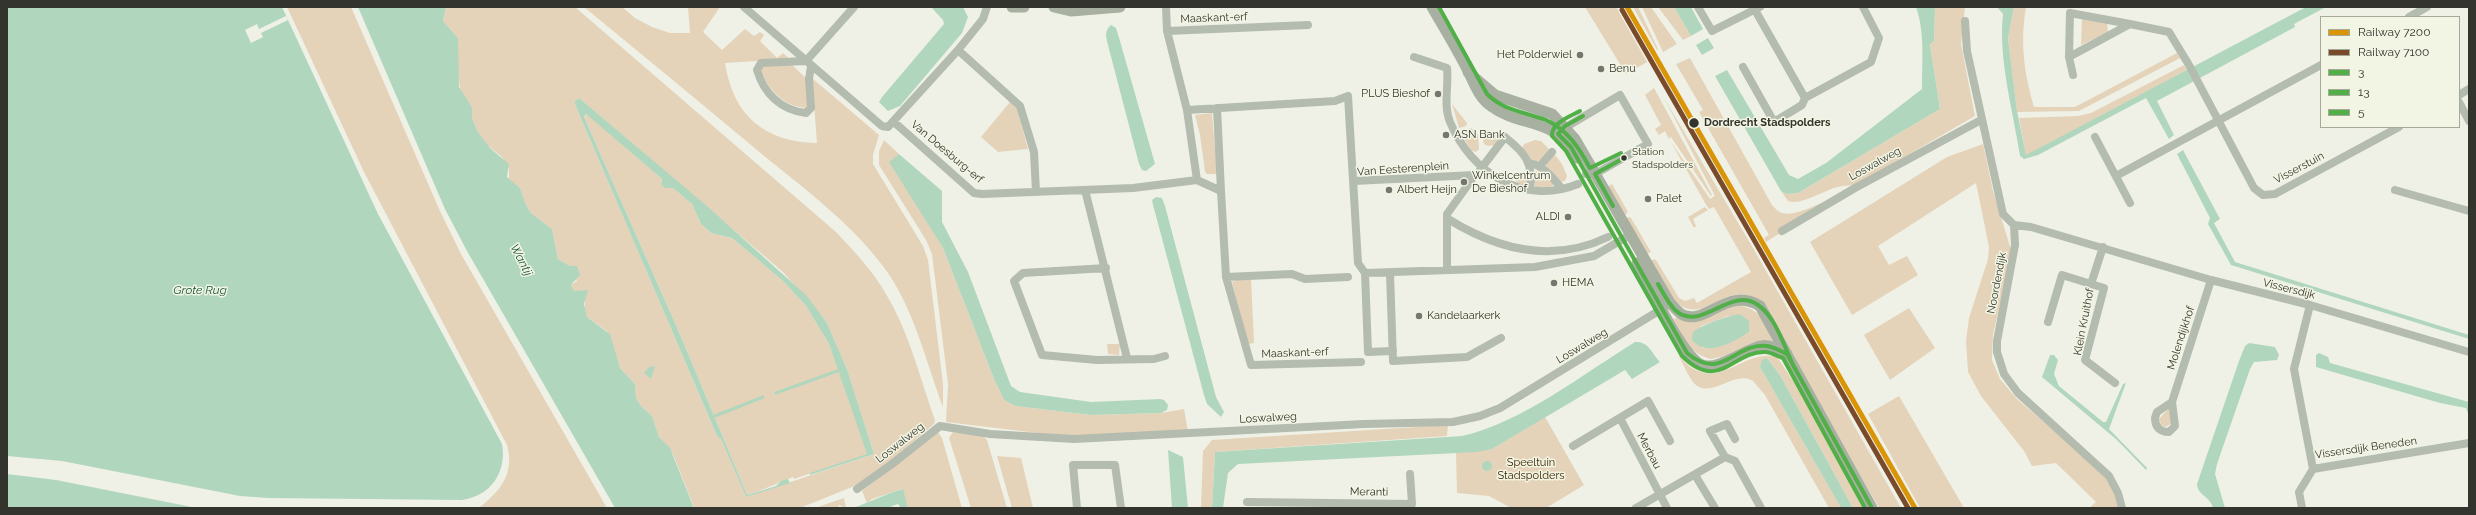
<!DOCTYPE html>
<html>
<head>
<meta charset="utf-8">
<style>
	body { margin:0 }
	#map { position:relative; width:2476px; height:515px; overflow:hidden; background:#eff1e7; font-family:Raleway,sans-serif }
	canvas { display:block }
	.frame { position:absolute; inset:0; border:8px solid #33342d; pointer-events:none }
	.legend { position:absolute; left:2320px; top:16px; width:140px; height:112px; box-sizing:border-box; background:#f2f5e3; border:1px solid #a6a89a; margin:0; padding:5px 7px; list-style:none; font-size:12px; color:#33342d }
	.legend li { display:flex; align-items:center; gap:8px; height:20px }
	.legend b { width:20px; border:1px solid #a6a89a }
</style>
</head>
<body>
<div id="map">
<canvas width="2476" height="515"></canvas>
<div class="frame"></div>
<ul class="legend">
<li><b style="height:5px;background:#da9507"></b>Railway 7200</li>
<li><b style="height:5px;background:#7a4b2a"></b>Railway 7100</li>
<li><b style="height:5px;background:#50af46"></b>3</li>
<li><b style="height:5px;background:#50af46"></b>13</li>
<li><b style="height:5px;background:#50af46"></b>5</li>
</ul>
</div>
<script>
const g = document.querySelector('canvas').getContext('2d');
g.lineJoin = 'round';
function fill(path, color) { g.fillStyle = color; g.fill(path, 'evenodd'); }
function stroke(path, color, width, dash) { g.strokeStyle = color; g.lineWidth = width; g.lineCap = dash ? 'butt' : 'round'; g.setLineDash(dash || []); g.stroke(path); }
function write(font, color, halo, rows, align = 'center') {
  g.font = font + ' Raleway,sans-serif'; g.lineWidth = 3; g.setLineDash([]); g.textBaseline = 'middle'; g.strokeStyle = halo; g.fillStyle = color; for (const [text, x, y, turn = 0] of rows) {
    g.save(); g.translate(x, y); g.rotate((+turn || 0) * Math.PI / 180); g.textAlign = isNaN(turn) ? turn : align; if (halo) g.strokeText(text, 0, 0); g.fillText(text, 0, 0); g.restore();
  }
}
fill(new Path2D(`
	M287 7H351L440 211 461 254 607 508H479C500 491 515 474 507 445L364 172Z
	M446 7H575L836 232C854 251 873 271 886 294 909 332 920 378 935 420L934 424 879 471 857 485 800 508 694 507 673 454 659 437 652 416 641 406 636 398 635 384 620 368 607 331 587 317 585 311V297L574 292 571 285 577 281 570 266 558 259 552 229 531 213 526 205 520 188 509 180V169L502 157 487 145 478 132 472 118V107L461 93 458 76V38L443 21ZM579 98 783 272 827 323 847 369 874 454 746 497 721 439 717 436 574 102Z
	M584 7H622L635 18 652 27 670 33H690L688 7H720L703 32 722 50 745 29 754 36 760 32 764 35 760 41 777 58 783 53 790 59 725 63C733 115 764 142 817 143L812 78 879 135 873 155V164L923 246 928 260 943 384V407C926 362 915 313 888 273 855 226 807 191 763 155 704 106 644 56 584 7Z
	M1585 7H1616L1647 62 1626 74Z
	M1633 7H1638L1658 49 1657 50Z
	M1642 7H1651L1677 44 1663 52Z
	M1658 7H1674L1691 36 1683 40Z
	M1935 7H1965L1961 44 1975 116 1854 186C1830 182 1807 207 1788 201L1781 191 1786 194 1798 193 1940 109 1930 43 1934 41Z
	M2014 7H2026C2020 43 2024 72 2034 107H2075L2177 53 2180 58 2079 111 2017 112 2008 38Z
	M2082 17 2107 23 2108 32 2081 45Z
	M1690 58 1772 205C1775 208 1778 212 1782 213 1797 218 1834 196 1849 189L1766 242 1764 238 1769 235 1699 112 1703 110 1676 64Z
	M790 63 807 79 809 104 806 108C783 106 768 90 761 70L763 66Z
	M2184 65 2187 70 2026 156 2019 118 2078 116 2091 113Z
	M1654 88 1712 195 1711 196 1671 137 1669 139 1665 131 1659 135 1655 129 1661 125 1645 95Z
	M1664 98 1753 248 1901 508H1879C1851 459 1824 411 1796 362 1788 349 1766 307 1754 299 1722 278 1698 339 1666 290 1660 281 1655 271 1650 261L1654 259 1656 260 1679 298 1685 301 1694 298 1697 303 1751 272 1714 207 1709 209 1705 203 1671 142 1710 199 1715 196Z
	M1010 102 1017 109 1028 149 998 152 981 137Z
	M1452 104 1467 123 1466 126 1459 128Z
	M1212 113 1217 174H1207L1205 172 1200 135 1195 115Z
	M587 114 662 179 661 184 673 188 692 204 701 224 711 233 732 238 784 282 806 306 829 344 868 454 794 479 793 477C777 483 763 490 747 495L682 339 584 117Z
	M1471 128 1478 135 1479 149 1476 152 1471 150 1460 132Z
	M1487 130 1498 137 1496 145 1488 146 1484 144 1482 134Z
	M884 140 899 154 890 162 943 248 994 379 1004 400 1015 406 1091 415 1161 413 1184 409 1188 432 1129 436 1054 435 946 422 948 384 932 254 926 240 879 165V151Z
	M1535 140 1541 141 1549 149 1543 160 1538 162 1531 159 1522 148 1524 144Z
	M1983 144 1993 191 2012 253 1993 334 1992 360 2000 379 2017 399 2104 474 2114 493 2118 508H2089L2096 502 2056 463 2032 466 2024 451 1981 396 1968 372 1966 341 1969 318 1988 259 1989 247 1976 183 1878 246 1889 265 1907 256 1918 275 1852 315 1810 242 1947 157Z
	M1555 155 1562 164 1567 176 1565 181 1561 182 1546 168 1547 160Z
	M1537 171 1546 174 1554 185 1548 188 1535 187 1534 172Z
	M1522 175 1529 177 1527 184 1524 185 1515 181Z
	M1612 184 1628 212 1623 217 1606 188Z
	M1705 207 1708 210 1693 219 1696 226 1694 228 1688 217Z
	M1629 217 1631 218 1651 252 1647 254 1624 219Z
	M1251 278 1254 343 1248 344 1232 282 1239 279Z
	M1736 305C1762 308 1766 324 1778 345L1711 359C1689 354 1684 337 1673 319L1676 318 1689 322ZM1728 316 1749 321V332L1722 346 1702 348 1701 326Z
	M1909 308 1935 348 1890 380 1864 335Z
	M1107 344H1120L1119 355 1108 354Z
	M1678 355C1716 400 1741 347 1777 357L1798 388 1865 508H1853L1780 375 1767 358 1760 367 1841 508H1829L1765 395 1753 381C1734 369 1709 402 1693 382 1687 374 1683 363 1678 355Z
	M1899 396 1964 508H1920L1868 414Z
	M2169 408 2171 424 2165 427 2162 426 2159 419Z
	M1545 417 1584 485 1546 508H1511L1489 496 1457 493 1456 453 1492 449Z
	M1448 425 1447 436 1215 452 1212 508H1201L1203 451 1212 440Z
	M938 432 942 438 962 508H908L902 489 872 499 867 503 862 491Z
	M953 432 983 436 987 440 1007 508H971L949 438Z
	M997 456 1021 458 1033 508H1012Z
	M844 498 846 508 839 505 838 508H815Z`), '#e4d3b9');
fill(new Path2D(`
	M7 7H282L378 214 502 444C507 472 491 496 462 500L268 498 240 496 62 461 7 456Z
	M358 7H446L443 21 458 38 459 87 472 107V118L478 132 490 148 509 164 507 177 520 188 526 205 531 213 552 229 558 259 570 266H577L580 275 571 285 574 291 588 290 584 304 587 317 610 334 620 368 635 384 636 398 641 406 652 416 659 437 670 448 694 508H615L467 251 445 209Z
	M931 7H963L968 17 962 33 900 106 888 111 879 102 882 97 944 24 943 20Z
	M1674 7H1691L1703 29 1691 36Z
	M1916 7H1935L1934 41 1930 44 1940 109 1798 193 1786 194 1781 191 1715 76 1727 70 1789 175 1798 179 1826 163 1922 89C1922 62 1925 32 1916 7Z
	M1997 7H2014L2008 38 2017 111 2026 155 2306 7H2326L2294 24 2295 27 2157 101 2174 135 2169 139 2146 98 2038 155 2024 159 2020 156C2013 110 1998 59 2003 14Z
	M1111 25 1116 28 1120 41 1155 164 1146 171 1142 170 1139 164 1108 45C1106 37 1104 31 1111 25Z
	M1708 38 1714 48 1702 55 1696 45Z
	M579 98 707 206 807 296 827 323 847 369 874 454 810 475V473L867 454 829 344 806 306 784 282 732 238 711 233 701 224 692 204 673 188H665L661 184 662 179 586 114 584 117 682 339 747 495 776 486 781 481 788 479 790 483 746 497 721 439 717 436 574 102Z
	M2183 150 2220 219 2214 223 2235 262 2469 335V339L2231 265 2208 224 2210 218 2177 154Z
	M899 154 942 191V222L968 272 1011 386 1020 392 1091 402 1160 399 1164 400 1168 405 1167 410 1161 413 1091 415 1015 406 1004 400 994 379 943 248 889 162Z
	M1156 197 1162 198 1165 206 1216 397 1224 412 1221 417 1207 404 1204 395 1153 205 1152 200Z
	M1740 314 1749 321V332C1734 342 1707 358 1692 340L1693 332C1706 323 1724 317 1740 314Z
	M1635 342C1649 341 1652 354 1660 362L1632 379 1625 370 1492 449 1477 452 1238 464 1228 473 1223 508H1212L1215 452 1462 436C1521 423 1583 374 1635 342Z
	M2249 343 2275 347 2279 355 2277 360 2254 362 2250 369 2217 464 2215 474 2225 508H2213C2211 497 2197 495 2197 484L2239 361 2245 346Z
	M2319 353 2328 357 2330 363 2469 402V416L2466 408 2440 403 2316 367V355Z
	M2050 355H2054L2058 360 2054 374 2059 386 2103 422H2106L2123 384 2126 383 2109 429 2147 468 2146 470 2117 440 2042 377Z
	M1767 358 1780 375 1853 508H1841L1760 367 1762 360Z
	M655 366 651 379 644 373 649 367Z
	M1168 450 1183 457 1188 508H1172Z
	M1482 466a5 5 0 1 1 10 0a5 5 0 1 1-10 0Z
	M7 474 56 480 197 508H7Z
	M903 489 908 508H901L898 504 887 508H853C870 502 885 494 903 489Z`), '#b1d6be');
fill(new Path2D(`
	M286 16 288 20 261 33 263 37 251 43 245 30 257 24 259 29Z`), '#eff1e7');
stroke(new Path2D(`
	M776 393 840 370
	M715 416 763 397`), '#b1d6be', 3);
stroke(new Path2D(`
	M744 7 882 126 888 127 958 50 983 19 987 7
	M1166 7 1167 31 1187 110 1197 180
	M1698 7 1712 31 1760 7
	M1755 10 1805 98 1871 62 1879 38 1863 7
	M2409 17 2427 7
	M1965 21 1967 51 2003 214 2014 225 2015 245 1997 341V352L2004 374 2018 393 2109 476 2118 493 2122 508
	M1167 31 1308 25
	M958 50 1020 106 1034 152 1036 192
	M1414 57 1447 68C1449 86 1443 105 1450 122 1471 173 1524 206 1578 184
	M2069 57 2130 24 2169 32 2189 65 2254 188 2263 195 2275 194 2399 127
	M811 66 809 79 811 108 806 113C781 110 764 94 757 70L761 63 806 61 854 7
	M1743 67 1774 122 1802 105 1805 98
	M2073 75 2069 57 2070 13 2130 24
	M2459 95 2469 89
	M1348 96 1358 263 1365 273
	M2459 102 2469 121
	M1217 108 1221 191
	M1187 110 1335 101 1348 96
	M894 122 974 193 982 194 1133 188 1197 180 1221 191 1226 277 1251 365 1361 362
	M1561 130 1620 95 1648 144 1595 174H1586
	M2095 137 2130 203
	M1530 163C1545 167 1552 177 1562 189
	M1540 166 1552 152
	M1480 170 1505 137C1525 153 1534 163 1530 190
	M2116 176 2321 65
	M1354 181 1475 175 1447 214V269
	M1085 190 1127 358
	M2395 190 2469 211
	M1448 219C1498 250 1552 264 1608 237
	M2014 225 2031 227 2211 280 2310 305 2469 352
	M1782 231 1855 188 1981 120
	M1106 268 1023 273 1014 281 1042 355 1097 360 1154 359 1165 356
	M1365 273 1535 267 1594 256 1630 235
	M1365 273 1368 352 1393 351
	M1390 273 1393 361 1467 357 1501 338
	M1226 277 1292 274 1305 279 1348 277
	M2091 284 2104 288 2085 360 2115 383
	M2310 305 2294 369 2313 469 2469 443
	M2048 322 2062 275 2091 284 2103 247
	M2172 402 2175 426 2169 432C2160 432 2155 427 2155 418L2157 412 2172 402 2211 280
	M1620 418 1667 508
	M1573 446 1648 401 1670 441
	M1725 457 1710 431 1727 424 1735 439
	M1695 475 1715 508
	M857 489 892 464 940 426 990 434 1074 439 1364 424 1453 422 1480 416 1500 408 1665 307
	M1247 502 1412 504 1410 474
	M1077 508 1073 465H1115L1121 508
	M1636 508 1725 457 1735 461 1761 508
	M2302 508 2299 492 2313 469`), '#b4bbaf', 8);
stroke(new Path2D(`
	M1012 7H1024
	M1054 7 1071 11 1120 7
	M1432 7C1444 28 1457 49 1468 71 1474 83 1479 98 1491 106 1522 129 1554 115 1577 158
	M1468 72 1495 95 1552 114 1575 139 1670 303C1674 307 1677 311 1681 314 1705 328 1727 285 1760 306L1872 508
	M1637 263C1650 286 1680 352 1700 364 1716 373 1745 349 1761 346 1770 344 1779 350 1787 354`), '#a7b0a1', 11);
stroke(new Path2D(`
	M1583 116 1565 126 1558 134 1571 147 1687 353C1723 383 1734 342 1767 346 1774 347 1781 351 1787 354L1872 508
	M1613 206 1595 174 1624 158
	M1658 284C1663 293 1668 303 1675 310 1701 334 1730 285 1758 305 1777 318 1785 350 1795 369`), '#50af46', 4);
stroke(new Path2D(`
	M1580 111C1571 116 1551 123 1552 136L1566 151 1682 356C1720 393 1732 351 1765 352 1771 352 1777 356 1783 358L1865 508`), '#50af46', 4);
stroke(new Path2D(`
	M1439 7 1487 94C1504 111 1525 112 1546 120 1568 130 1579 148 1590 168L1621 153`), '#50af46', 4);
stroke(new Path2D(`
	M1627 7 1915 508`), '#da9507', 5);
stroke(new Path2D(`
	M1622 10 1908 508`), '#7a4b2a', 5);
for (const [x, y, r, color] of [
	[1580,55,4,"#75766e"],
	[1601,69,4,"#75766e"],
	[1438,94,4,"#75766e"],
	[1694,123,5.5,"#33342d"],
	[1446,135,4,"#75766e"],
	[1624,158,3.5,"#33342d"],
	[1464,182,4,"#75766e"],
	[1389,190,4,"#75766e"],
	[1648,199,4,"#75766e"],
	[1568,217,4,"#75766e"],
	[1554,283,4,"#75766e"],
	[1419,316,4,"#75766e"]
]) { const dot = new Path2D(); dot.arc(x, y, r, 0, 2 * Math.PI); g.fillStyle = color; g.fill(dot); stroke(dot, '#f2f5e3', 1.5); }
write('10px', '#33342d', '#f2f5e3', [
	["Station",1632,152],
	["Stadspolders",1632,165]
], 'left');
write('11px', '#33342d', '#f2f5e3', [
	["Maaskant-erf",1214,18,-2],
	["Van Doesburg-erf",947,152,40],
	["Loswalweg",1875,164,-29],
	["Visserstuin",2299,168,-28],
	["Van Eesterenplein",1403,169,-4],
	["Noordendijk",1997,283,-79],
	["Vissersdijk",2289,289,14],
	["Klein Kruithof",2084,322,-79],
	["Molendijkhof",2181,338,-72],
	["Loswalweg",1582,346,-31],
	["Maaskant-erf",1295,353,-2],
	["Loswalweg",1268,418,-3],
	["Loswalweg",900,443,-38],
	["Vissersdijk Beneden",2366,448,-8],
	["Merbau",1649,451,62],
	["Meranti",1369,492,1]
]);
write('11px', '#33342d', '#f2f5e3', [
	["Het Polderwiel",1572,55,"right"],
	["Benu",1609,69],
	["PLUS Bieshof",1430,94,"right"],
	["ASN Bank",1454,135],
	["Winkelcentrum",1472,176],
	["De Bieshof",1472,189],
	["Albert Heijn",1397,190],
	["Palet",1656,199],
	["ALDI",1560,217,"right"],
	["HEMA",1562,283],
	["Kandelaarkerk",1427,316]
], 'left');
write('bold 11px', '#33342d', '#f2f5e3', [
	["Dordrecht Stadspolders",1704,123]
], 'left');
write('11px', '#3c2401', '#f2f5e3', [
	["Speeltuin",1531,463],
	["Stadspolders",1531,476]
]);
write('italic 12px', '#165438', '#f2f5e3', [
	["Wantij",521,260,63],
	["Grote Rug",200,290]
]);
</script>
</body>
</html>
